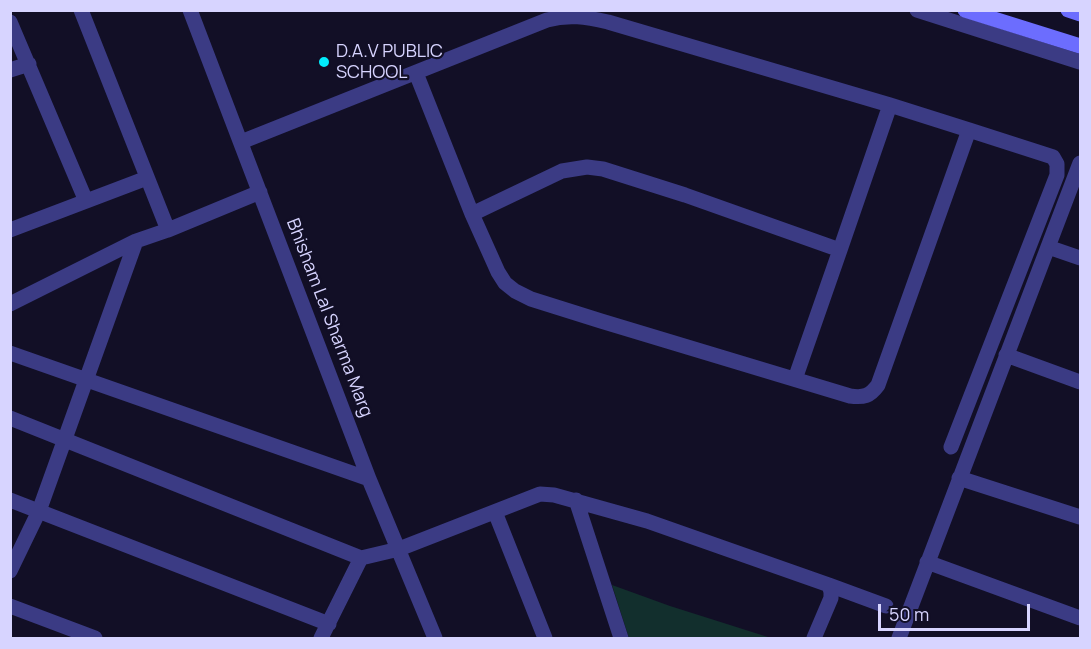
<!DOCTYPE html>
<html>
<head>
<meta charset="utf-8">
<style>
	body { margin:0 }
	#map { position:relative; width:1091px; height:649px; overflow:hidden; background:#120f26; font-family:Manrope,sans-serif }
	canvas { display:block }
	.frame { position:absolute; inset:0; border:12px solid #d7d4ff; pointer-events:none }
	.scale { position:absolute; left:878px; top:604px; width:152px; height:27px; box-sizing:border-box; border:3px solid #d7d4ff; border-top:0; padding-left:8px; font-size:18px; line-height:21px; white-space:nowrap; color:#d7d4ff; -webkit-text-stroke:4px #120f26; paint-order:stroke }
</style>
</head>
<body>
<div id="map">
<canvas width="1091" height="649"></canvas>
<div class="frame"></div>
<div class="scale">50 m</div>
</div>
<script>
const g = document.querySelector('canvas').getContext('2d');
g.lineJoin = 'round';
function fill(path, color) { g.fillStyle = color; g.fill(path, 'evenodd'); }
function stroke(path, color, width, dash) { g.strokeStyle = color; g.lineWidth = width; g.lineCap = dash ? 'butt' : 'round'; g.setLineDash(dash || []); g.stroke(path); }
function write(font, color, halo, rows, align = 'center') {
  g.font = font + ' Manrope,sans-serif'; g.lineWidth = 4.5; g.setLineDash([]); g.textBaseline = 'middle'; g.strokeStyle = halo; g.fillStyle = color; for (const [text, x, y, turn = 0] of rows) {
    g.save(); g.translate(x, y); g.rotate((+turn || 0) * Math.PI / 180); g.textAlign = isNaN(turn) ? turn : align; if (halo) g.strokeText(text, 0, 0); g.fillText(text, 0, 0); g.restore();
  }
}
fill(new Path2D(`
	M612 585 670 606 771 638H629Z`), '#122f2d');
stroke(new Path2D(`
	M81 10 168 230
	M190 10 369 479 435 638
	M917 10 1080 62
	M10 22 86 201
	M10 70 29 64
	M241 142 547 20C569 14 586 17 608 22L890 105 969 130 878 385C870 396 864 398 850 396L601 321 531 299 515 291 505 283 498 272 472 214 416 73
	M472 214 562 171 587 167 603 169 685 195 840 250 890 105
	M10 230 147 178
	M1048 247 1080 258
	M10 304 136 241 168 230 260 192
	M10 353 369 479
	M1006 355 1080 382
	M795 379 840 250
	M10 418 361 558
	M951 447 1057 175V164L1053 157 969 130
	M959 478 1080 517
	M10 500 329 624
	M576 500 621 638
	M495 512 545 638
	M927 562 1080 618
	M10 571 39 511 136 241
	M829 585 886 606
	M10 606 95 638
	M321 638 361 558 399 549 540 494 554 495 647 521 829 585 831 592V598L814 638
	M899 638 1080 163`), '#3b3b84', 15);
stroke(new Path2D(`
	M965 10 1080 46
	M1068 10 1080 14`), '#6c6dfe', 15);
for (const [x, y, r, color] of [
	[324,62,6,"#02ecfc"]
]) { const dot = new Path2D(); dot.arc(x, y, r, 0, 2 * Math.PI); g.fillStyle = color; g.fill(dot); stroke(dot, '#120f26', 2); }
write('18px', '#d7d4ff', '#120f26', [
	["D.A.V PUBLIC",336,52],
	["SCHOOL",336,73]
], 'left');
write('18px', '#d7d4ff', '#120f26', [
	["Bhisham Lal Sharma Marg",329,318,69]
]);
</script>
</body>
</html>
